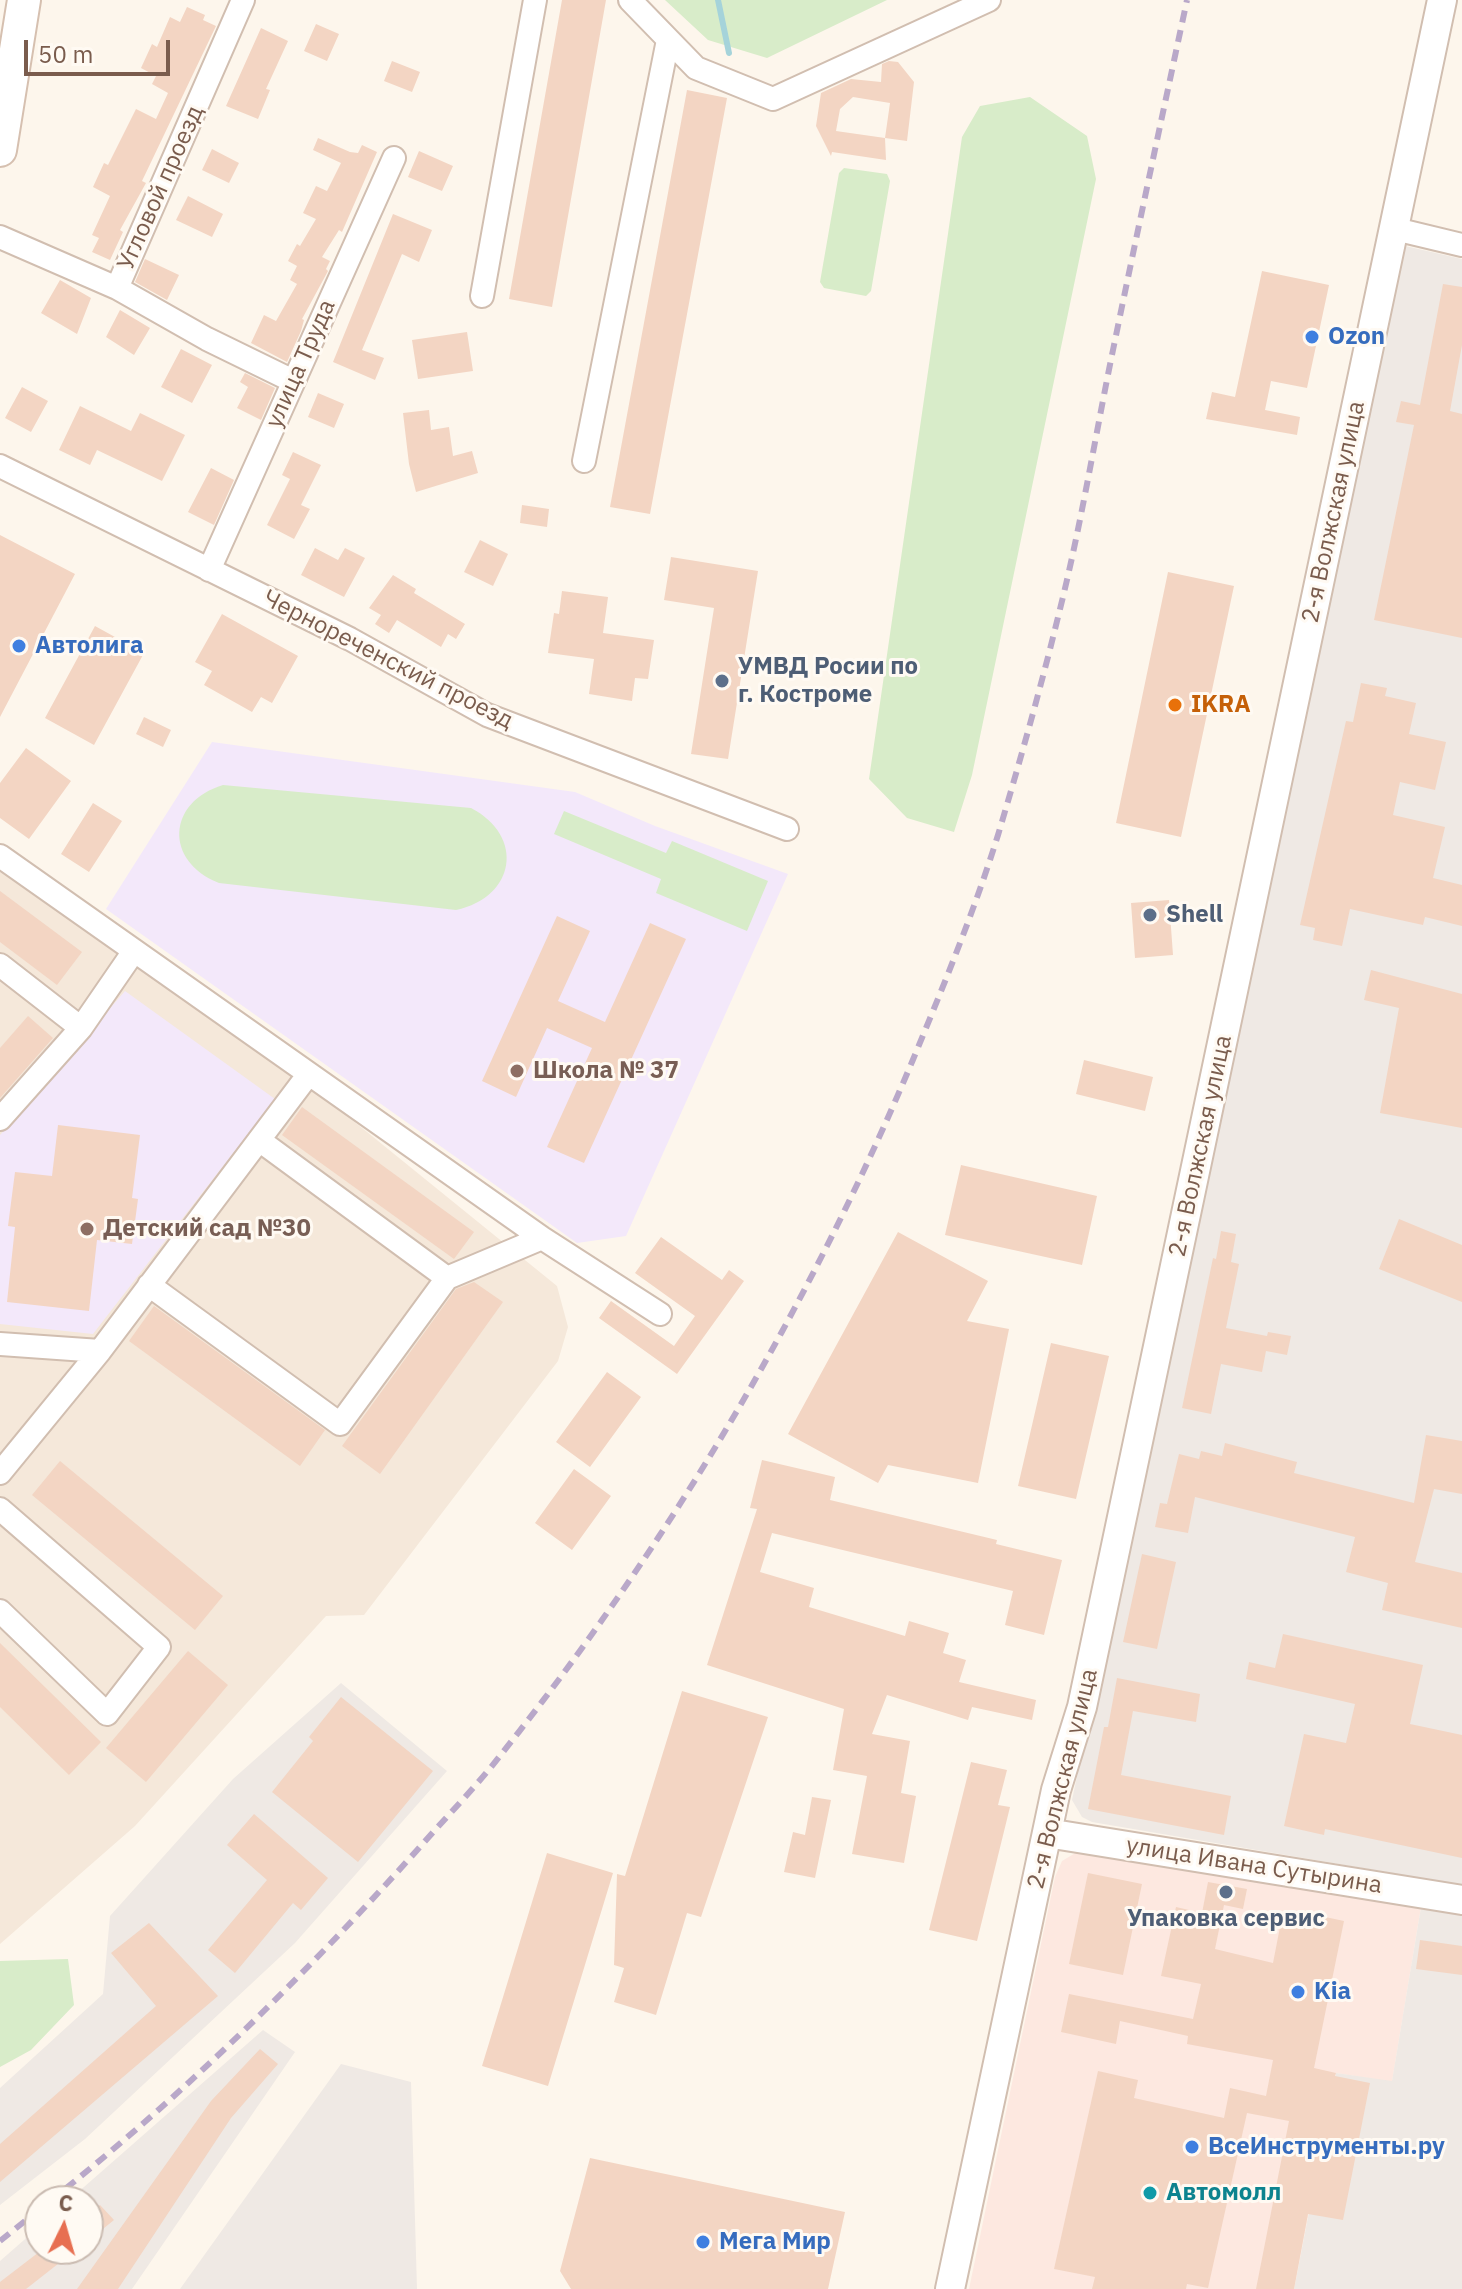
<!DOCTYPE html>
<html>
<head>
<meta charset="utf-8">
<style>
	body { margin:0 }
	#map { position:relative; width:1462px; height:2289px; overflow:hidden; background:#fdf6ec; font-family:"IBM Plex Sans",sans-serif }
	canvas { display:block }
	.north { position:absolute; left:24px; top:2185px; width:80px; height:80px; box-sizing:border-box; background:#fffaf3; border:2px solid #cabbb1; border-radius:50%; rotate:5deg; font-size:22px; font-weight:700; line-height:32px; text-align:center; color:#7a5c4d }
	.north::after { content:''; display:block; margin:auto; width:28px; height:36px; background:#e76f51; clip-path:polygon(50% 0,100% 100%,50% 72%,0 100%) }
	.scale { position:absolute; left:24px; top:40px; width:146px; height:36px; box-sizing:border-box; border:4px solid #7a5c4d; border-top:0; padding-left:10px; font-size:24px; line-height:28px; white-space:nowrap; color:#7a5c4d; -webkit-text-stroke:6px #fffaf3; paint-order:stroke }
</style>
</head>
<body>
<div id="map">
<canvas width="1462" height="2289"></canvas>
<div class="north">С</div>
<div class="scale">50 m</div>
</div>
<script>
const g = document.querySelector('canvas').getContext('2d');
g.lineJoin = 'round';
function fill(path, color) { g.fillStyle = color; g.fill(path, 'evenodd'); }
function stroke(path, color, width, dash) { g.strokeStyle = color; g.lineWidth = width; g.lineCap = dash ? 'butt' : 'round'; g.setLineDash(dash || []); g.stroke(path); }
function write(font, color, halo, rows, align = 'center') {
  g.font = font + ' "IBM Plex Sans",sans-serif'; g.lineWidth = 6; g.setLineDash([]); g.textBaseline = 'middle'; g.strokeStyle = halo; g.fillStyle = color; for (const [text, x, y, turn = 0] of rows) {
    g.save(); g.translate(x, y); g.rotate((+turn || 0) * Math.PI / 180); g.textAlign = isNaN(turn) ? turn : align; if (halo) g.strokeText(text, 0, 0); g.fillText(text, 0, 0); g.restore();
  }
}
fill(new Path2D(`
	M0 868 293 1072 557 1286 568 1327 558 1361 364 1615 326 1616 135 1826 0 1944Z`), '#f5e8da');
fill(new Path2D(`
	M1077 1852 1421 1907 1392 2082 1336 2073 1294 2289H969L1055 1877 1062 1861Z`), '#fde8e0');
fill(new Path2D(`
	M1401 245 1462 259V1885L1092 1822 1082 1817 1072 1800Z
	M341 1683 447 1771 295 1943 85 2139 0 2205V2088L103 1994 110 1916 233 1779Z
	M1421 1907 1462 1914V2289H1294L1336 2073 1392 2081Z
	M263 2030 295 2052 132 2289H0V2261L40 2226V2249H88V2201H68Z
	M341 2064 411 2082 417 2289H180Z`), '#efe9e4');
fill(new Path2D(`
	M212 742 575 792 655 826 788 874 626 1236 577 1243 106 909Z
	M125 991 275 1099 93 1334 0 1324V1135Z`), '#f3e8fa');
fill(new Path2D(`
	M665 0H887L767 58 708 40Z
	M1030 97 1087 136 1096 179 972 775 954 832 907 818 869 779 962 137 980 106Z
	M844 168 887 174 890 181 871 291 866 296 824 288 820 282 839 173Z
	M223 785 471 808C525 836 516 897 456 910L219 883C164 861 167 802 223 785Z
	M564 811 666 853 672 841 768 881 747 931 656 893 661 879 554 834Z
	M68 1959 74 2005 31 2050 0 2067V1961Z`), '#d8ecc9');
stroke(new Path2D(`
	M718 0 729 53`), '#a5d3da', 6);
fill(new Path2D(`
	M562 0H606L552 307 509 299Z
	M187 7 205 15 203 20 216 26 142 181 146 183 120 230 123 232 110 260 92 252 99 238 92 235 110 196 93 187 104 163 108 165 136 109 156 119 168 93 152 84 156 76 141 68 152 44 157 47 170 17 180 22Z
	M316 24 339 34 327 61 304 51Z
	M261 28 288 41 266 89 270 90 258 119 226 106Z
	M392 61 420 72 412 92 384 81Z
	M889 61 898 62 914 82 907 141 885 138 886 160 832 152 831 156 816 126 821 93 851 79 881 82 882 64ZM853 97 890 103 885 138 836 131 840 109Z
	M687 90 727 98 650 514 610 507Z
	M318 138 350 152 358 153 362 145 377 152 342 232 339 230 322 257 330 261 326 269 328 271 302 319 304 320 301 331 287 362 251 343 264 315 276 321 297 284 290 280 297 266 288 261 297 244 300 246 316 219 303 213 316 186 327 191 341 163 313 150Z
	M212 149 239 163 229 183 202 170Z
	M419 151 453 166 442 191 408 177Z
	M188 196 223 214 212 237 176 220Z
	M393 214 432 230 419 262 402 254 362 350 384 358 375 380 333 362Z
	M145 259 179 275 167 300 135 282Z
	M1262 271 1329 285 1307 388 1271 381 1265 410 1300 417 1297 435 1206 419 1212 392 1235 397Z
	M60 280 91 298 77 334 41 313Z
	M1443 284 1462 287V345L1450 411 1462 414V638L1374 620 1414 425 1396 422 1401 401 1420 405Z
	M120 310 150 328 134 355 106 337Z
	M467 332 473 371 418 379 412 340Z
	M181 349 212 365 192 403 161 387Z
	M245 373 275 388 261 420 237 408 248 387 240 382Z
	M22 387 48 401 31 432 5 418Z
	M318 393 344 404 334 428 308 417Z
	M80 406 131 431 140 413 185 435 162 481 97 450 90 465 59 450Z
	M429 410 431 430 449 427 453 456 472 451 478 473 416 492 409 464 403 413Z
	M293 452 321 465 301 505 310 509 294 539 267 525 290 479 282 475Z
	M211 468 234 480 214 525 188 512Z
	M522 505 549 509 547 527 520 523Z
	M0 535 75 574 0 717Z
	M480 540 508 554 493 586 464 572Z
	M315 548 338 560 345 548 365 558 344 597 301 575Z
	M671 557 758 571 728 759 691 754 714 608 664 600Z
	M1168 572 1234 586 1181 837 1116 823Z
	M393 575 416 589 414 593 465 624 456 639 448 634 441 647 397 620 389 633 375 624 381 615 369 608Z
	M562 591 608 597 603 633 654 640 648 679 635 678 632 701 589 694 594 659 548 653 554 613 559 614Z
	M222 614 298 656 272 703 261 697 252 712 204 685 212 671 195 662Z
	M95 626 144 653 94 745 45 718Z
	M1361 683 1387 688 1385 696 1416 703 1409 734 1446 742 1435 790 1400 782 1393 815 1445 827 1433 878 1462 885V926L1425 917 1423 925 1350 909 1342 946 1313 940 1315 928 1300 925 1346 721 1353 722Z
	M144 717 171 730 163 747 136 734Z
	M26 748 71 781 29 839 0 818V783Z
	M93 803 122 821 89 872 61 854Z
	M0 891 82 952 57 985 0 942Z
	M1169 900 1173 955 1135 958 1131 903Z
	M557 916 590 931 558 1001 605 1022 650 923 686 939 584 1163 547 1147 592 1048 547 1028 516 1097 482 1081Z
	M1371 970 1462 994V1128L1380 1113 1399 1008 1364 1000Z
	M28 1016 53 1038 0 1098V1048Z
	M1084 1060 1153 1077 1145 1111 1076 1094Z
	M302 1107 474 1232 454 1259 282 1135Z
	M58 1125 140 1135 132 1198 138 1199 132 1244 97 1240 89 1311 7 1302 15 1227 8 1226 15 1172 52 1176Z
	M961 1165 1097 1196 1082 1265 945 1235Z
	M1399 1219 1462 1245V1302L1379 1269Z
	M1221 1231 1236 1234 1231 1262 1239 1264 1226 1328 1267 1336 1268 1332 1291 1336 1287 1355 1266 1351 1262 1372 1221 1364 1211 1414 1182 1408 1213 1258 1216 1259Z
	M898 1232 988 1281 967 1321 1009 1329 978 1483 888 1465 878 1483 788 1434Z
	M661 1237 722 1280 729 1270 744 1281 677 1374 599 1318 611 1301 674 1346 695 1316 635 1273Z
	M474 1282 503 1302 380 1474 342 1446 456 1289Z
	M154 1306 325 1430 300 1466 129 1341Z
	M1051 1343 1109 1356 1076 1499 1018 1486Z
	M607 1372 641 1397 590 1467 556 1442Z
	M1426 1435 1462 1441V1494L1434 1489 1415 1562 1462 1573V1628L1382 1610 1388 1583 1346 1572 1355 1537 1195 1497 1188 1533 1155 1527 1160 1503 1167 1504 1179 1454 1199 1459 1201 1451 1222 1456 1225 1443 1297 1462 1294 1473 1414 1503Z
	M762 1460 835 1477 830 1500 997 1540 996 1544 1062 1560 1044 1635 1005 1625 1013 1591 772 1533 760 1572 814 1588 809 1607 905 1636 909 1621 949 1633 943 1653 966 1660 959 1682 1036 1700 1032 1720 972 1707 968 1720 887 1695 872 1734 910 1741 901 1793 916 1796 904 1863 852 1854 867 1776 833 1770 844 1709 707 1665 757 1509 750 1508Z
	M60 1461 223 1596 195 1630 32 1495Z
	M574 1469 611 1496 572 1550 535 1523Z
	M1142 1554 1176 1562 1157 1649 1123 1642Z
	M1283 1634 1423 1665 1410 1724 1462 1735V1858L1325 1829 1324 1835 1284 1826 1304 1734 1346 1743 1355 1704 1246 1679 1249 1662 1275 1668Z
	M0 1643 101 1742 69 1775 0 1707Z
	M188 1651 228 1685 146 1782 106 1748Z
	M1117 1678 1200 1694 1196 1722 1133 1711 1121 1775 1231 1796 1224 1835 1088 1809 1104 1727H1108Z
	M682 1691 768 1717 701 1917 687 1913 656 2015 614 2002 624 1968 614 1965 617 1874 625 1876Z
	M341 1697 433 1771 358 1862 272 1792 313 1741 309 1737Z
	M971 1762 1007 1770 998 1805 1010 1807 977 1941 929 1930Z
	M812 1797 831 1800 815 1878 784 1872 793 1832 805 1835Z
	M254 1814 328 1878 301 1910 293 1903 235 1973 208 1950 267 1880 227 1845Z
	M547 1853 613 1873 548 2086 482 2066Z
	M1088 1873 1142 1884 1123 1975 1069 1964Z
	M1208 1882 1247 1889 1243 1909 1224 1905 1215 1949 1273 1963 1280 1927 1302 1912 1344 1921 1314 2068 1336 2073 1335 2076 1370 2083 1343 2220 1308 2214 1294 2289H1256L1289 2121 1247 2113 1208 2288 1187 2284 1186 2289H1092L1095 2277 1054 2269 1098 2071 1138 2080 1134 2098 1224 2118 1230 2088 1266 2096 1273 2060 1187 2044 1188 2036 1120 2021 1116 2044 1061 2032 1069 1994 1193 2019 1201 1984 1161 1976 1176 1907 1202 1913Z
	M149 1923 218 1996 0 2182V2144L156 2006 111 1953Z
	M1420 1940 1462 1946V1975L1416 1969Z
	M260 2049 278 2064 231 2118 118 2289H77L211 2101Z
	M590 2158 845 2212 828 2289H571L560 2271Z
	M100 2205 114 2220 88 2241V2214Z
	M43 2249H77L26 2289H0V2282Z`), '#f3d5c3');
const minor = new Path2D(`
	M630 0 696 68 773 99 989 0
	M1395 229 1462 245
	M0 237 117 288 207 339 293 381
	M117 288 243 0
	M482 296 535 0
	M584 461 668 40
	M0 466 350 639 487 715 787 829
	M209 570 394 158
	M0 856 542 1238 660 1314
	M0 965 81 1028
	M0 1119 81 1028 134 951
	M447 1278 542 1238
	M149 1285 340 1424 447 1278 259 1140
	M0 1344 100 1351 0 1473
	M100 1351 308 1075
	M0 1509 159 1647 107 1714 0 1611`);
const tertiary = new Path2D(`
	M1047 1833 1462 1900
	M950 2289 1056 1790 1082 1707 1442 0`);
const secondary = new Path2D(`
	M0 150 24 0`);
stroke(minor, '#d1beb0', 26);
stroke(tertiary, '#d1beb0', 32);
stroke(secondary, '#d6c0b0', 36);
stroke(minor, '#fff', 22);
stroke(tertiary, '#fff', 28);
stroke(secondary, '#fff', 32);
stroke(new Path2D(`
	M50 2201C184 2095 305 1975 419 1848 447 1816 477 1786 503 1752 670 1542 808 1309 912 1062 943 987 974 912 998 835 1020 761 1041 687 1059 613 1081 526 1095 437 1113 350 1137 233 1162 117 1187 0
	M0 2241 40 2209`), '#b9a8c9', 6, [12, 8]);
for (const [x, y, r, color] of [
	[1312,337,8,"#3f7fe0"],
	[19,646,8,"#3f7fe0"],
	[722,681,8,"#5c6f8a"],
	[1175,705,8,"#e8710a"],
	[1150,915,8,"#5c6f8a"],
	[517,1071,8,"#8d6e63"],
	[87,1229,8,"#8d6e63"],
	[1226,1892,8,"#5c6f8a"],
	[1298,1992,8,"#3f7fe0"],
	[1192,2147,8,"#3f7fe0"],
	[1150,2193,8,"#0f9aa8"],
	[703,2242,8,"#3f7fe0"]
]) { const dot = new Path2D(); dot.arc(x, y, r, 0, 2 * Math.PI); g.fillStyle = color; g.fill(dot); stroke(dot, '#fffaf3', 3); }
write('24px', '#7a5c4d', '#fffaf3', [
	["Угловой проезд",161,188,-66],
	["улица Труда",301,364,-66],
	["2-я Волжская улица",1334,512,-78],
	["Чернореченский проезд",388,660,27],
	["2-я Волжская улица",1201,1146,-78],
	["2-я Волжская улица",1063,1779,-76],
	["улица Ивана Сутырина",1254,1866,9]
]);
write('bold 24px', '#366cbe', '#fffaf3', [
	["Ozon",1328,337],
	["Автолига",35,646],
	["Kia",1314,1992],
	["ВсеИнструменты.ру",1208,2147],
	["Мега Мир",719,2242]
], 'left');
write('bold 24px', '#4e5e75', '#fffaf3', [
	["УМВД Росии по",738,667],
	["г. Костроме",738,695],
	["Shell",1166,915],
	["Упаковка сервис",1226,1919,"center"]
], 'left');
write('bold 24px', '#c56008', '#fffaf3', [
	["IKRA",1191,705]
], 'left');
write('bold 24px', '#785e54', '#fffaf3', [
	["Школа № 37",533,1071],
	["Детский сад №30",103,1229]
], 'left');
write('bold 24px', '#0d838f', '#fffaf3', [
	["Автомолл",1166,2193]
], 'left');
</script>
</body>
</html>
